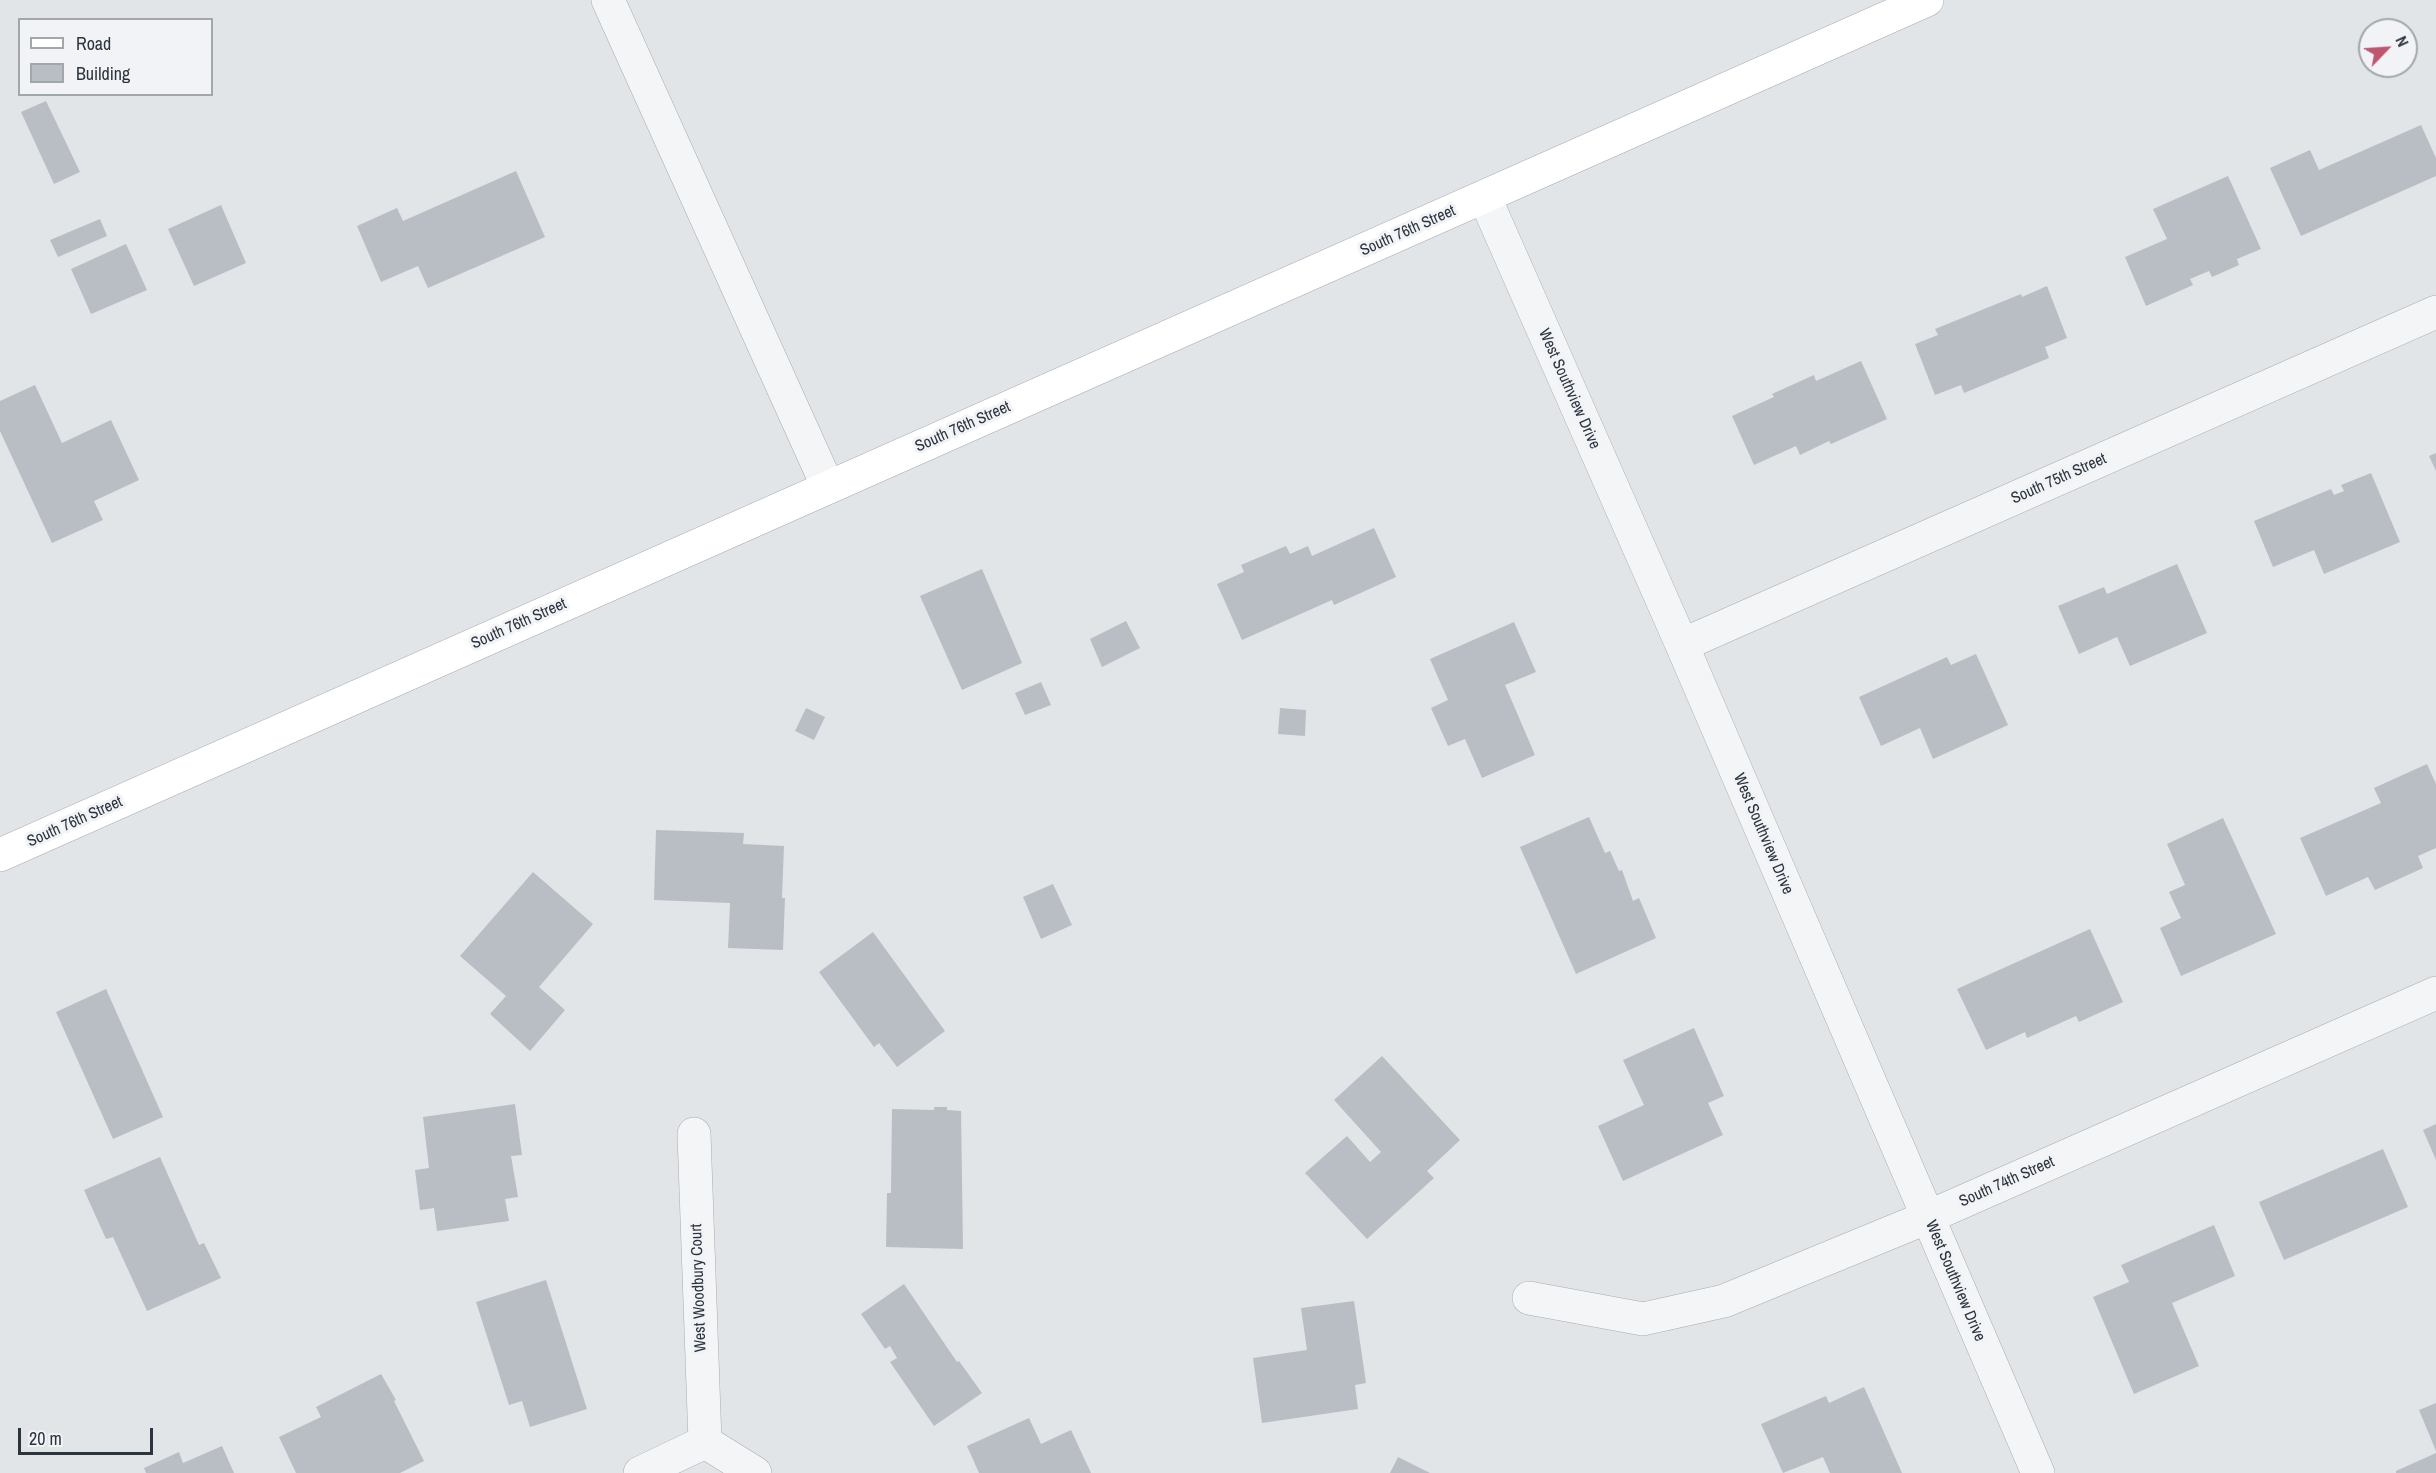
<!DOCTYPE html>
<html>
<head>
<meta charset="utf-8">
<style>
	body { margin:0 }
	#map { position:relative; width:2436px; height:1473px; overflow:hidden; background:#e1e5e8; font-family:"Archivo Narrow",sans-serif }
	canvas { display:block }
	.legend { position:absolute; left:18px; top:18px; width:195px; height:78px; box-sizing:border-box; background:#f1f3f6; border:2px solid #a2a7ac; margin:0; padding:8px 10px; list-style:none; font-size:18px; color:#2c343e }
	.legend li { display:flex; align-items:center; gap:12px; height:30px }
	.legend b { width:30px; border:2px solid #a2a7ac }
	.north { position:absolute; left:2358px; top:18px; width:60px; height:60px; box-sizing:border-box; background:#f1f3f6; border:2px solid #a2a7ac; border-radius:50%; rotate:65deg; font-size:16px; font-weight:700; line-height:24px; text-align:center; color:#2c343e }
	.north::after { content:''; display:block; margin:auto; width:21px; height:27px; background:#bf556f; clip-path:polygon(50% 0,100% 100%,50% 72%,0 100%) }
	.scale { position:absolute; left:18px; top:1428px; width:135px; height:27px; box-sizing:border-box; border:3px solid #2c343e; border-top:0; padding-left:8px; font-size:18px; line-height:21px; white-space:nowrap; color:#2c343e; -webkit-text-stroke:4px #f1f3f6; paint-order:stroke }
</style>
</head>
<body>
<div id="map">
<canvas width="2436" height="1473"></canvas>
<ul class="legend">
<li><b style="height:8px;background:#fff"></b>Road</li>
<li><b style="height:16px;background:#b9bec4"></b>Building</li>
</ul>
<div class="north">N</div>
<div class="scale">20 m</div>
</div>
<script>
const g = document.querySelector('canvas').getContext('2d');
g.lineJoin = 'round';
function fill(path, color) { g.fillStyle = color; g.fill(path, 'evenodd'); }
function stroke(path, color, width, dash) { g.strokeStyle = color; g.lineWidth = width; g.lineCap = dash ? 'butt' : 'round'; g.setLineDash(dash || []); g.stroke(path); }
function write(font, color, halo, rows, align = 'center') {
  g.font = font + ' "Archivo Narrow",sans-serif'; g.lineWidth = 6; g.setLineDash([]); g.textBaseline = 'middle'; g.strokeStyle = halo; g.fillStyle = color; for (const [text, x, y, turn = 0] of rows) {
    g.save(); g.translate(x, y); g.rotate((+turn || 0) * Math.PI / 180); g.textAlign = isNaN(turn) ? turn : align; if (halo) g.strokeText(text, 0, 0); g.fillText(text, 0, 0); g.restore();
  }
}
fill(new Path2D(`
	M46 101 80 172 54 184 21 112Z
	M2421 125 2436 158V176L2301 236 2270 168 2310 150 2319 170Z
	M516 171 545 237 428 288 418 266 381 282 357 226 397 208 403 221Z
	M2228 176 2261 249 2237 259 2239 265 2212 277 2209 271 2190 279 2193 285 2146 306 2125 257 2167 239 2153 209Z
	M221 205 246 263 194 286 168 229Z
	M100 219 107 236 58 257 50 240Z
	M126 244 147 290 91 314 71 269Z
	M2047 286 2067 338 2045 347 2049 358 1964 393 1961 385 1935 395 1915 344 1938 335 1935 329 2021 294 2022 297Z
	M1861 361 1887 419 1831 444 1829 441 1800 455 1796 446 1754 465 1732 416 1774 397 1772 394 1814 375 1816 381Z
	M35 385 62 443 111 420 139 480 94 501 103 520 52 543 0 431V401Z
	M2436 453V471L2429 456Z
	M2371 473 2400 542 2324 574 2314 550 2273 567 2254 521 2331 489 2334 495 2344 491 2341 485Z
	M1374 528 1396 577 1334 605 1332 600 1242 640 1217 584 1244 572 1241 565 1286 546 1290 554 1308 546 1312 556Z
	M2177 564 2207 633 2130 666 2117 637 2079 654 2058 606 2104 587 2107 594Z
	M982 569 1022 663 962 690 920 596Z
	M1126 621 1140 648 1102 667 1090 639Z
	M1514 622 1536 672 1505 685 1535 755 1482 778 1465 739 1448 746 1431 708 1448 700 1430 659Z
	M1976 654 2008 725 1933 759 1920 728 1881 746 1859 697 1947 657 1951 665Z
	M1041 682 1051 705 1025 715 1015 693Z
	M806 708 825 717 814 740 795 731Z
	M1280 708 1306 710 1305 736 1278 734Z
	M2427 764 2436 784V848L2418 856 2423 868 2375 890 2368 877 2326 896 2300 838 2381 803 2374 788Z
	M1589 817 1605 853 1610 851 1619 871 1622 870 1633 901 1639 898 1656 938 1576 974 1520 847Z
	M2223 818 2276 934 2181 976 2160 928 2181 918 2169 892 2185 885 2167 844Z
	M656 830 744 833 743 844 784 846 782 898H785L783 950 728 948 730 903 654 900Z
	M533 872 593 924 539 987 565 1010 530 1051 490 1014 506 996 460 956Z
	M1053 884 1072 925 1041 939 1023 897Z
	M2090 929 2123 1002 2079 1022 2076 1016 2027 1038 2025 1032 1986 1050 1957 989Z
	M873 932 945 1031 897 1067 879 1043 874 1047 819 972Z
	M106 989 163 1117 113 1139 56 1012Z
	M1694 1028 1724 1096 1708 1103 1723 1135 1623 1181 1598 1126 1644 1105 1623 1060Z
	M1382 1056 1460 1140 1427 1171 1434 1178 1367 1239 1305 1173 1347 1136 1370 1162 1381 1152 1334 1100Z
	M515 1104 522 1155 511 1156 518 1197 505 1199 509 1221 437 1231 434 1208 420 1210 415 1170 429 1168 423 1117Z
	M934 1107H947V1110L961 1111 963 1249 886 1247 887 1193H891L892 1109 934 1110Z
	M2436 1124V1160L2423 1130Z
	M2383 1149 2408 1207 2284 1260 2259 1202Z
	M160 1157 199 1245 204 1243 221 1278 147 1311 113 1237 106 1239 84 1190Z
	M2214 1225 2235 1276 2172 1303 2199 1366 2134 1394 2093 1297 2129 1282 2121 1265Z
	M546 1280 587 1409 530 1427 522 1401 509 1405 476 1302Z
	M904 1284 957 1362 959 1361 982 1393 934 1426 890 1362 897 1358 890 1346 885 1349 861 1314Z
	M1354 1301 1366 1383 1355 1385 1358 1409 1262 1423 1253 1358 1307 1350 1301 1308Z
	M381 1374 396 1400 394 1401 424 1461 400 1473H296L279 1437 321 1417 316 1407Z
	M1864 1387 1902 1473H1830L1823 1457 1783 1473 1761 1424 1826 1396 1829 1403Z
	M2436 1403V1451L2419 1410Z
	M1029 1418 1041 1444 1071 1430 1091 1473H979L967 1446Z
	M222 1446 234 1473H146L144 1468 179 1452 183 1463Z
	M2436 1453V1473H2396V1471Z
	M1398 1457 1430 1473H1390Z`), '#b9bec4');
const minor = new Path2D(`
	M608 0 828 487
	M1485 198 1682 645 2038 1473
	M1682 645 2436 312
	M694 1134 705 1442
	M1529 1298 1643 1319 1724 1301 1928 1217 2436 993
	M640 1473 705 1442 755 1473`);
const major = new Path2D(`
	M0 855 1927 0`);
stroke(minor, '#a7acb2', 34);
stroke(major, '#a2aab3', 34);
stroke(minor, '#f4f5f7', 33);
stroke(major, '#fff', 33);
write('16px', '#2c343e', '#f1f3f6', [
	["South 76th Street",1408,231,-24],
	["West Southview Drive",1569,389,66],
	["South 76th Street",963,427,-24],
	["South 75th Street",2059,479,-24],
	["South 76th Street",519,624,-24],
	["South 76th Street",75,822,-24],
	["West Southview Drive",1763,834,67],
	["South 74th Street",2007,1182,-24],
	["West Southview Drive",1955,1281,67],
	["West Woodbury Court",699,1288,-92]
]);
</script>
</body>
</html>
